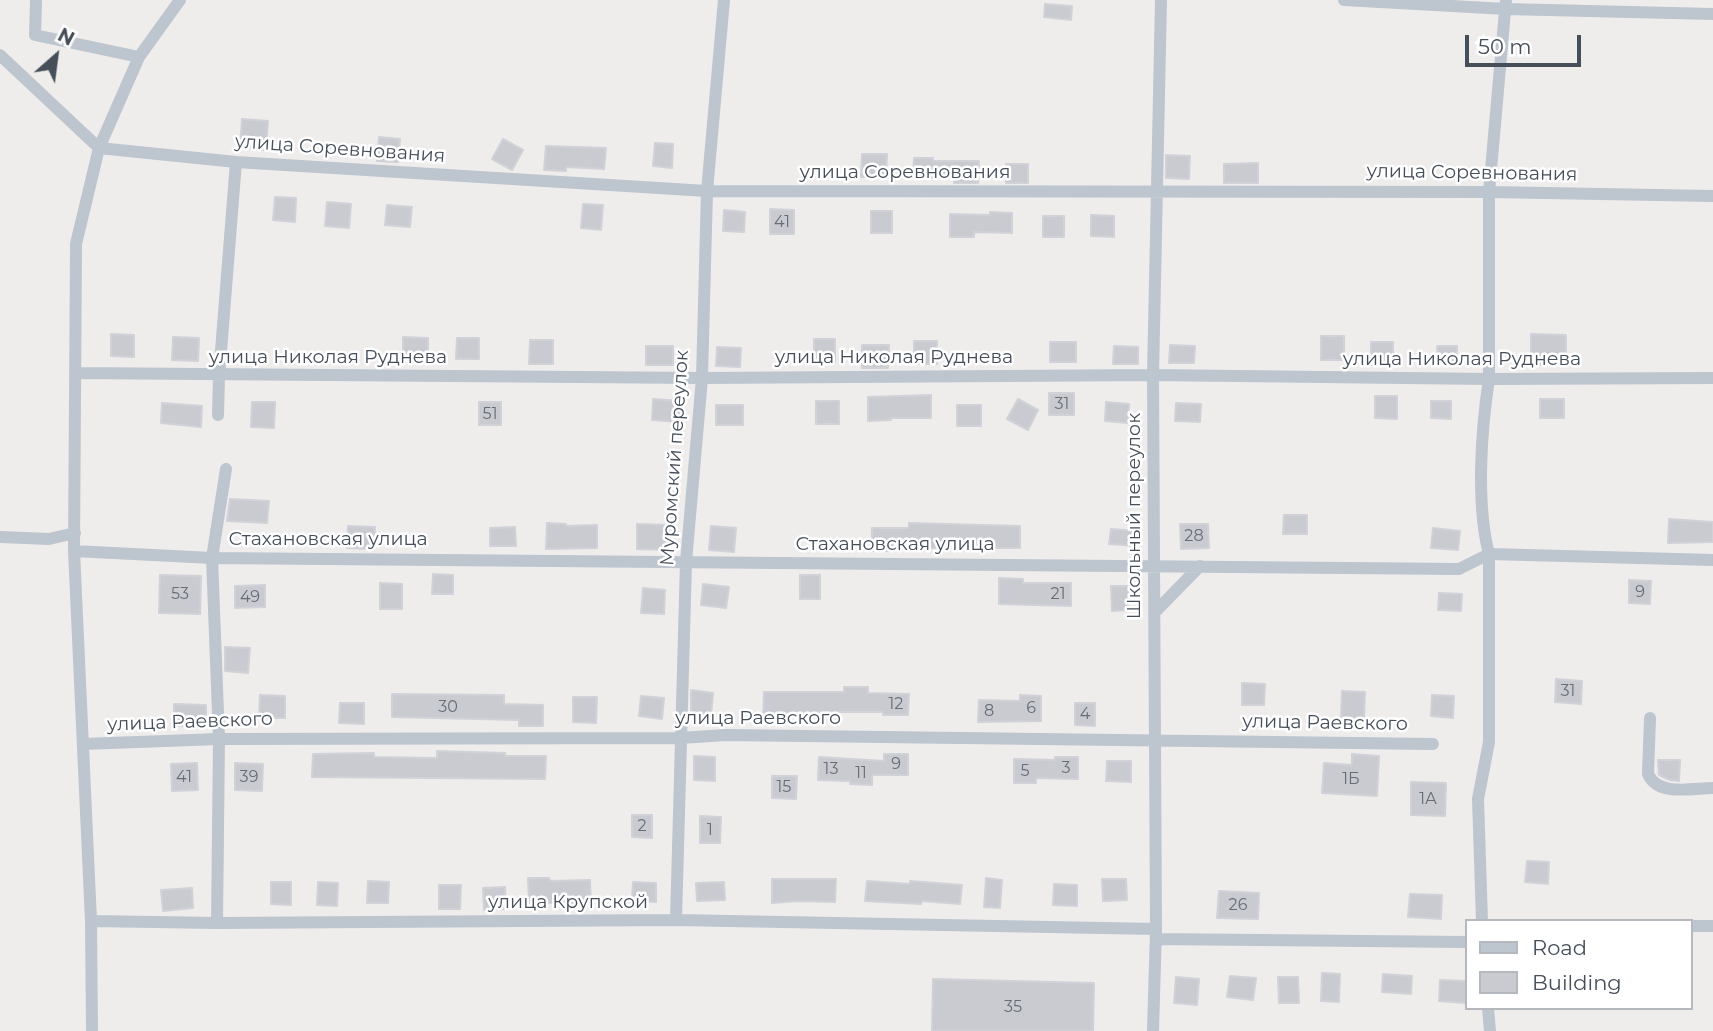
<!DOCTYPE html>
<html>
<head>
<meta charset="utf-8">
<style>
	body { margin:0 }
	#map { position:relative; width:1713px; height:1031px; overflow:hidden; background:#efecec; font-family:Montserrat,sans-serif }
	canvas { display:block }
	.legend { position:absolute; left:1465px; top:919px; width:228px; height:91px; box-sizing:border-box; background:#fff; border:2px solid #b5b8bd; margin:0; padding:9px 12px; list-style:none; font-size:21px; color:#454e59 }
	.legend li { display:flex; align-items:center; gap:14px; height:35px }
	.legend b { width:35px; border:2px solid #b5b8bd }
	.north { position:absolute; left:21px; top:21px; width:70px; height:70px; -webkit-text-stroke:5px #fff; paint-order:stroke; rotate:28deg; font-size:19px; font-weight:700; line-height:28px; text-align:center; color:#454e59 }
	.north::after { content:''; display:block; margin:auto; width:24px; height:32px; background:#454e59; clip-path:polygon(50% 0,100% 100%,50% 72%,0 100%) }
	.scale { position:absolute; left:1465px; top:35px; width:116px; height:32px; box-sizing:border-box; border:4px solid #454e59; border-top:0; padding-left:9px; font-size:21px; line-height:24px; white-space:nowrap; color:#454e59; -webkit-text-stroke:5px #fff; paint-order:stroke }
</style>
</head>
<body>
<div id="map">
<canvas width="1713" height="1031"></canvas>
<ul class="legend">
<li><b style="height:9px;background:#bdc5ce"></b>Road</li>
<li><b style="height:19px;background:#c9cbd1"></b>Building</li>
</ul>
<div class="north">N</div>
<div class="scale">50 m</div>
</div>
<script>
const g = document.querySelector('canvas').getContext('2d');
g.lineJoin = 'round';
function fill(path, color) { g.fillStyle = color; g.fill(path, 'evenodd'); }
function stroke(path, color, width, dash) { g.strokeStyle = color; g.lineWidth = width; g.lineCap = dash ? 'butt' : 'round'; g.setLineDash(dash || []); g.stroke(path); }
function write(font, color, halo, rows, align = 'center') {
  g.font = font + ' Montserrat,sans-serif'; g.lineWidth = 5; g.setLineDash([]); g.textBaseline = 'middle'; g.strokeStyle = halo; g.fillStyle = color; for (const [text, x, y, turn = 0] of rows) {
    g.save(); g.translate(x, y); g.rotate((+turn || 0) * Math.PI / 180); g.textAlign = isNaN(turn) ? turn : align; if (halo) g.strokeText(text, 0, 0); g.fillText(text, 0, 0); g.restore();
  }
}
const building = new Path2D(`
	M1045 4 1072 6 1071 20 1044 17Z
	M242 119 268 121 266 150 240 147Z
	M379 137 400 139 398 162 377 161Z
	M503 139 523 150 512 170 492 159Z
	M655 143 673 144 672 168 653 166Z
	M546 146 606 148 604 169 566 167V171L544 170Z
	M862 154H887L886 177H861Z
	M1166 155 1190 156 1189 179 1166 178Z
	M914 158H933V161H979L978 183H954V178H913Z
	M1258 163V183H1224V164Z
	M1006 164H1028V183H1006Z
	M275 197 296 198 295 222 273 220Z
	M327 202 351 204 349 228 325 226Z
	M583 204 603 205 601 230 581 228Z
	M387 205 412 207 410 227 385 225Z
	M770 209 794 210V234H770Z
	M724 210 745 212 744 232 723 231Z
	M871 211H892V233H871Z
	M990 212 1012 213V233L974 232V237H950V214L990 215Z
	M1091 215 1114 216V237L1091 236Z
	M1043 216H1064V237H1043Z
	M111 334 134 335V357L111 356Z
	M1531 334 1566 335V365H1531Z
	M1321 336H1344V360H1321Z
	M173 337 199 338 198 361 172 360Z
	M403 337 428 338V358H403Z
	M457 338H479V359H456Z
	M814 339H835V362H814Z
	M530 340H553V364H529Z
	M914 341H937V364H914Z
	M1050 342H1076V362H1050Z
	M1371 342H1393V365H1371Z
	M862 345H889L888 368H862Z
	M1170 345 1195 346 1194 363H1169Z
	M646 346H673V365H646Z
	M1114 346 1138 347V364H1113Z
	M1437 346H1457V361L1438 362Z
	M717 347 741 348 740 367 716 366Z
	M1049 393H1074V415H1049Z
	M931 395V418H891V420L868 421V397Z
	M1375 396H1397V419L1375 418Z
	M653 399 681 401 680 422 652 420Z
	M1018 399 1038 410 1028 430 1007 419Z
	M1540 399H1564V418H1540Z
	M816 401H839V424H816Z
	M1431 401H1451V419L1431 418Z
	M252 402H275L274 428 251 427Z
	M479 402H501V425H479Z
	M1106 402 1129 404 1128 423 1105 421Z
	M162 403 202 406 201 427 161 423Z
	M1176 403 1201 404 1200 422 1175 421Z
	M716 405H743V425H716Z
	M957 405H981V426H957Z
	M230 499 269 501 267 523 227 521Z
	M1284 515H1307V534H1283Z
	M1669 519 1713 522V542L1668 543Z
	M547 523 566 524V526L597 525V548L546 549Z
	M909 523 1020 526V548H895V551H872V528H909Z
	M637 524 669 525 668 550 637 549Z
	M1180 524H1208L1209 548 1181 549Z
	M348 526 375 527 374 549 347 548Z
	M711 526 736 528 734 552 709 550Z
	M515 527 516 546H490V528Z
	M1433 528 1460 531 1458 550 1431 548Z
	M1111 529 1137 531 1136 546 1109 544Z
	M433 574 453 575V594H432Z
	M160 575 201 576 200 614 159 613Z
	M800 575H820V599H800Z
	M999 578 1023 579V583H1071V606L999 604Z
	M1629 580 1651 581 1650 604 1629 603Z
	M380 583 402 584V609H380Z
	M703 584 729 587 726 608 701 605Z
	M265 585V607L235 608V586Z
	M1111 586H1128L1129 610 1112 611Z
	M643 588 665 590 664 614 641 613Z
	M1439 593 1462 594 1461 611 1438 610Z
	M225 647 250 648 248 673 225 671Z
	M1556 679 1582 681 1581 704 1555 702Z
	M1242 683 1265 684 1264 705H1242Z
	M844 687H868V693L909 694 908 715H883V712H828L786 713V718H763L764 692H844Z
	M691 690 713 693 711 715 691 713Z
	M1342 691 1365 692 1364 719 1341 718Z
	M392 694 504 695V704L543 705V726H519V720L392 717Z
	M260 695 285 696V718H259Z
	M1020 695 1041 696V721L978 722 979 700 1020 701Z
	M1432 695 1454 696 1453 718 1431 716Z
	M641 696 664 698 662 719 639 716Z
	M573 697H597L596 723 573 722Z
	M340 703H364V724L339 723Z
	M1075 703H1095V726L1075 725Z
	M174 704 206 705V726H174Z
	M437 751 505 753V756H546L545 779 312 777 313 754 374 753V757L437 758Z
	M884 754H908V775H872V785L850 784V781L818 780 819 757 884 761Z
	M1352 754 1379 756 1377 796 1322 793 1324 763 1352 765Z
	M694 756 715 757V781L694 780Z
	M1055 757H1078V779L1036 778V783H1014V759L1055 760Z
	M1658 760H1680L1679 781 1670 780 1659 775Z
	M1107 761H1131V782L1106 781Z
	M197 763 198 790 172 791 171 764Z
	M235 763 263 764 262 791 235 790Z
	M772 776H797L796 799 772 798Z
	M1411 782 1446 783 1445 816 1411 815Z
	M632 815H652V838L632 837Z
	M700 816 721 817 720 843H700Z
	M1527 861 1549 862 1548 884 1525 882Z
	M528 878H549L550 881 590 880 591 903H529Z
	M986 878 1002 880 1000 908 984 907Z
	M772 879H836L835 902 798 901 772 903Z
	M1102 879H1126L1127 900 1103 901Z
	M368 881 389 882 388 903H367Z
	M867 881 910 884V881L962 885 960 904 922 901 921 904 865 901Z
	M271 882H291V905L271 904Z
	M318 882 338 883 337 906 317 905Z
	M633 882 656 883V902L632 901Z
	M724 882 725 900 697 901 696 883Z
	M1054 884 1077 885V906L1053 905Z
	M439 885H461L460 909H439Z
	M505 887 506 909 484 910 483 888Z
	M192 888 193 908 163 911 161 890Z
	M1219 891 1259 893 1258 919 1217 918Z
	M1410 894 1442 895 1441 919 1408 917Z
	M1322 973 1340 974 1339 1002 1321 1001Z
	M1383 974 1412 976 1411 994 1382 992Z
	M1230 976 1256 978 1253 1000 1227 997Z
	M1176 977 1199 979 1197 1005 1174 1003Z
	M1278 977H1298L1299 1003H1279Z
	M933 979 1094 983 1093 1031H932Z
	M1440 980 1466 981V1003L1439 1001Z`);
fill(building, '#c9cbd1');
stroke(building, '#d0d2d8', 2);
stroke(new Path2D(`
	M36 0 35 35 139 57
	M1344 0 1506 9 1713 14
	M0 55 99 148
	M99 148 236 162 707 191 1489 192 1713 196
	M76 373 702 378 1153 375 1489 379 1713 378
	M218 415 219 376 236 162
	M0 537 49 539 75 533
	M74 551 212 558 1459 569 1489 554 1713 560
	M1154 613 1200 566
	M1650 718 1648 774C1658 797 1693 788 1713 788
	M83 744 219 739 681 738 725 735 1433 744
	M676 920 686 562 702 378 707 191 724 0
	M91 921 217 923 676 920 1156 929
	M1482 921 1478 799 1489 742V554C1476 504 1481 431 1489 379V192L1506 0
	M217 923 219 739 212 558 226 469
	M1690 926H1713
	M1156 939 1466 942
	M1488 1008 1490 1031
	M92 1031 91 921 74 551 76 244 99 148 139 57 180 0
	M1153 1031 1156 929 1153 375 1161 0`), '#bdc5ce', 12);
write('16px', '#666d77', null, [
	["41",782,222],
	["31",1062,404],
	["51",490,414],
	["28",1194,536],
	["9",1640,592],
	["53",180,594],
	["21",1058,594],
	["49",250,597],
	["31",1568,691],
	["12",896,704],
	["30",448,707],
	["6",1031,708],
	["8",989,711],
	["4",1085,714],
	["9",896,764],
	["3",1066,768],
	["13",831,769],
	["5",1025,771],
	["11",861,773],
	["41",184,777],
	["39",249,777],
	["1Б",1351,779],
	["15",784,787],
	["1А",1428,799],
	["2",642,826],
	["1",710,830],
	["26",1238,905],
	["35",1013,1007]
]);
write('19px', '#454e59', '#fff', [
	["улица Соревнования",340,149,4],
	["улица Соревнования",905,172],
	["улица Соревнования",1472,173,1],
	["улица Николая Руднева",328,357],
	["улица Николая Руднева",894,357],
	["улица Николая Руднева",1462,359],
	["Муромский переулок",675,458,-86],
	["Школьный переулок",1134,516,-90],
	["Стахановская улица",328,539],
	["Стахановская улица",895,544],
	["улица Раевского",758,718],
	["улица Раевского",190,722,-2],
	["улица Раевского",1325,723,1],
	["улица Крупской",568,902]
]);
</script>
</body>
</html>
